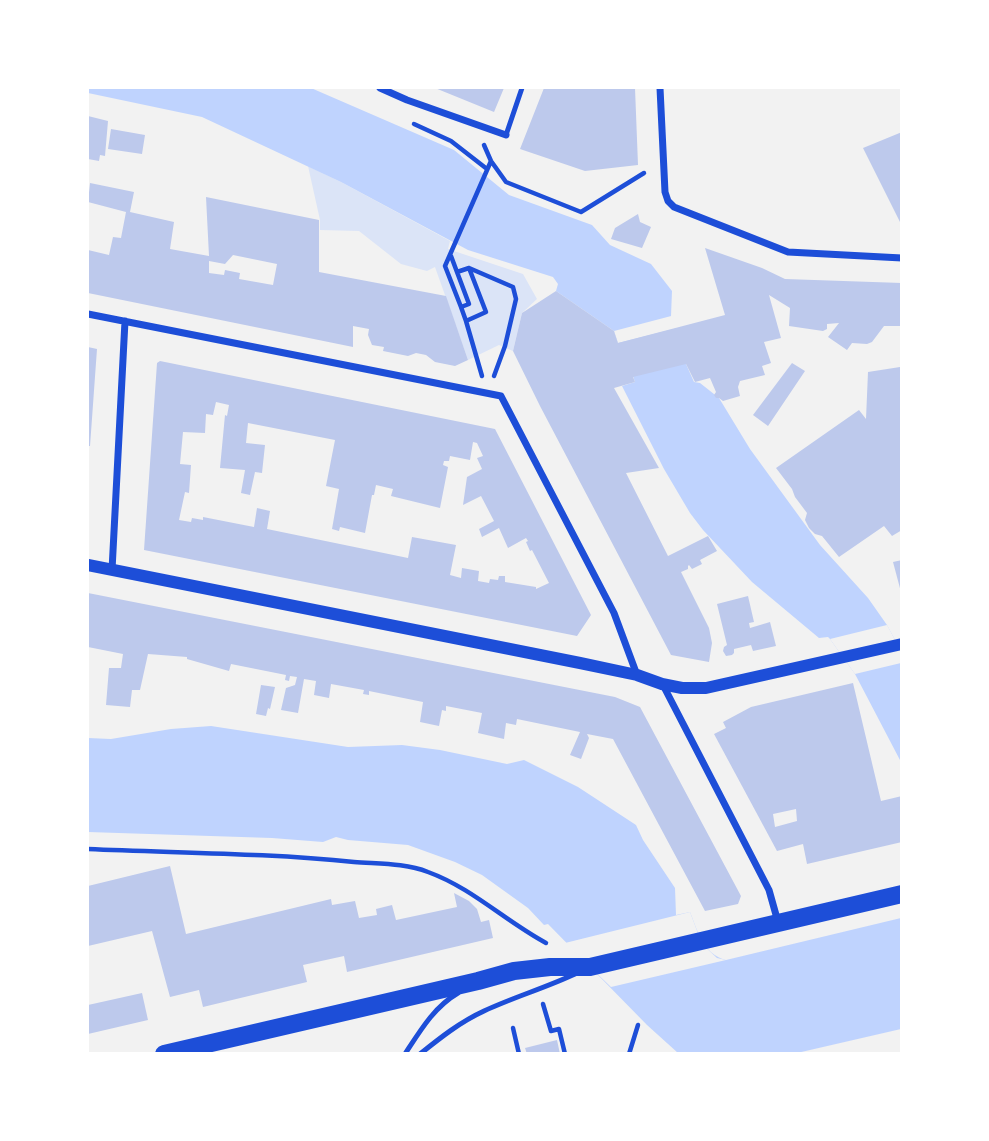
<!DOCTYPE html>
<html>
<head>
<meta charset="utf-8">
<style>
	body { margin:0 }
	#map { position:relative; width:989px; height:1141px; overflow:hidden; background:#f2f2f2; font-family:"Golos Text",sans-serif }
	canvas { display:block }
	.frame { position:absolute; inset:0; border:89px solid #fff; pointer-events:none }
</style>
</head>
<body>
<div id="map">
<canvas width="989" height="1141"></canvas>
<div class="frame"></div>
</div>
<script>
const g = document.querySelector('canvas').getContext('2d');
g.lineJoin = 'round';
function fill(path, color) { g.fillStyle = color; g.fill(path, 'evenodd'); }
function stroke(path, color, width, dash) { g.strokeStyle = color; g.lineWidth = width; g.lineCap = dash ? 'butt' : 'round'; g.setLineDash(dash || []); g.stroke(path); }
fill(new Path2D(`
	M308 166 341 182 450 241 448 249 523 274 537 299 522 313 513 351 499 345 468 360 435 267 427 271 401 264 359 231 320 230V220Z`), '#dbe4f7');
fill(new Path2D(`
	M88 88H311L454 150 509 195 592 225 610 245 651 264 672 291 671 316 686 364 694 382 700 383 719 398 750 449 820 545 868 598 887 625 901 651V762L855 674 830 639 828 637 819 638 752 582 703 530 690 513 664 469 622 386 635 382 627 359 618 343 614 331 556 291 558 284 553 277 468 250 341 182 202 117 88 93Z
	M211 726 348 747 402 745 440 750 507 764 524 760 578 787 636 825 643 840 675 888 676 915 690 912C698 932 703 954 726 960L901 918V1029L797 1053H678L647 1025 548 924 544 925 528 908 482 875 455 862 408 845 348 840 336 837 323 842 272 838 88 832V738L111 739 171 729Z`), '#bfd3fe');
fill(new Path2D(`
	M675 315 678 328 618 343 614 331Z
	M887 625 901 651V663L855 674 830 639Z
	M690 912 702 944 717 958 726 960 611 987 565 943Z`), '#f2f2f2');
fill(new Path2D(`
	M435 88H504L494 112Z
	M544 88H635L638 165 585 171 520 149Z
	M88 116 108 121 105 156 100 155 99 161 88 159Z
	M111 129 145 135 142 154 108 149Z
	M902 132V226L863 148Z
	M90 183 134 192 130 212 174 222 170 249 209 256 206 197 319 220V272L446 296 468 360 455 366 435 362 426 355 416 353 408 356 383 351 384 347 372 345 368 335 369 329 353 326V347L88 293V250L109 255 113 237 121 238 126 212 88 202ZM233 255 277 264 273 285 239 279 240 273 225 270 224 275 209 273V261L225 264Z
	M638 214 640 222 651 227 642 248 611 239 615 228Z
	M705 248 762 268 785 279 902 283V326H884L872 342 867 344 852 343 847 350 828 337 839 323 827 324V329L823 331 789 326 790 308 769 295 781 338 764 342 771 363 762 366 765 375 740 381 738 387 740 396 723 401 719 398H716L714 395 716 392 710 378 695 382 686 364 633 377 635 382 614 388 659 468 626 473 668 556 708 536 717 551 700 560 702 564 692 569 689 565 688 566V569L681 572 709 628 712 643 709 662 671 655 540 406 513 351 522 313 556 291 614 331 618 343 725 315Z
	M88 347 97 349 90 446H88Z
	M160 361 495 429 591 615 577 636 144 550 157 363ZM216 402 229 405 227 416 225 415 220 468 245 470 241 493 250 495 255 472 262 473 265 445 246 443 248 423 335 440 326 486 339 489 332 529 339 531 340 527 365 533 372 495H374L376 485 393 489 391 496 440 508 448 467 443 465 444 461H449L450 456 470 460 473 442 477 443 483 456 477 458 482 469 467 477 463 505 481 496 494 521 479 529 482 537 499 528 508 548 526 538 528 541 526 542 530 551 532 550 549 583 536 589V587L505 582V576H499L498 580 490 579 489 583 478 581 479 571 462 568 461 578 450 575 456 545 412 537 408 558 267 529 270 511 257 508 254 527 203 517V520L192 518 191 522 179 520 185 492 189 493 191 465 180 464 183 432 205 433 206 414 213 415Z
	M792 363 805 371 768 426 753 415Z
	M900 367 902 368V530L892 536 884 526 839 557 822 536 815 534 809 528 805 520 807 513 795 497 792 489 776 468 859 410 866 419 868 372Z
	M902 560V592H901L893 562Z
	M88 593 615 697 640 707 741 896 738 904 705 911 613 739 587 734 589 738 581 759 570 755 580 732 517 719 516 725 506 723 504 739 478 733 482 713 446 706V711L442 710 439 726 420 722 423 702 369 691V695L363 694 364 690 331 684 329 698 314 695 316 681 304 679 298 713 281 710 286 688 295 685 297 677 290 676 289 681 285 680 286 675 231 664 229 671 187 659V657L148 654 140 690H132L130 707 106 705 109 668H121L123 654 88 647Z
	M748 596 754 622 749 623 750 628 770 622 776 646 753 651 751 645 734 649V653L732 655 726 656 723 651 724 647 727 645 717 604Z
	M853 683 881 801 902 796V842L807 864 803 844 777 851 714 734 726 728 723 722 751 707ZM796 809 797 821 775 827 773 814Z
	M261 685 275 687 270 709 268 708 266 716 256 714Z
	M170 866 186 934 331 899 332 905 355 901 359 918 377 915 376 909 392 905 396 920 457 907 454 893 469 901 477 909 481 922 489 920 493 938 347 972 344 956 303 965 307 982 203 1007 199 990 170 997 152 931 88 946V886Z
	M142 993 148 1020 88 1034V1005Z
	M557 1040 560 1054H527L525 1048Z`), '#bdc9ec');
stroke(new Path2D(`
	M414 124 451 141 487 169
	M484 145 491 161 506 182 581 212 644 173
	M451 256 457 272
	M469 268 513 287 516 299 505 346 494 376
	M461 307 466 321
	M482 376 466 321 486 312 469 268 457 272 469 304 461 307 445 266 491 161
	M88 849C176 853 266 853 354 862 378 864 405 863 428 872 472 888 505 921 546 943
	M543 1004 551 1031 559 1029 565 1054
	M513 1028 519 1054
	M629 1054 638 1025`), '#1d4ed8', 4.5);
stroke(new Path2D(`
	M506 135 522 88
	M405 1054C420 1031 434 1007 458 993
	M420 1054C440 1038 460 1022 484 1011 514 997 545 988 575 974`), '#1d4ed8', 5);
stroke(new Path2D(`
	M380 88 407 100 506 135
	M660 88 665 192 668 201 674 207 788 252 902 258
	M88 314 501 396 614 613 637 675
	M112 570 125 321
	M663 685 769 890 778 922`), '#1d4ed8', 7);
stroke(new Path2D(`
	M88 565 580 663 637 675 662 684 682 688H706L902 644`), '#1d4ed8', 12);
stroke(new Path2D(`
	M164 1054 478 981 514 971 550 967H590L902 894`), '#1d4ed8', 18);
</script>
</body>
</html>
